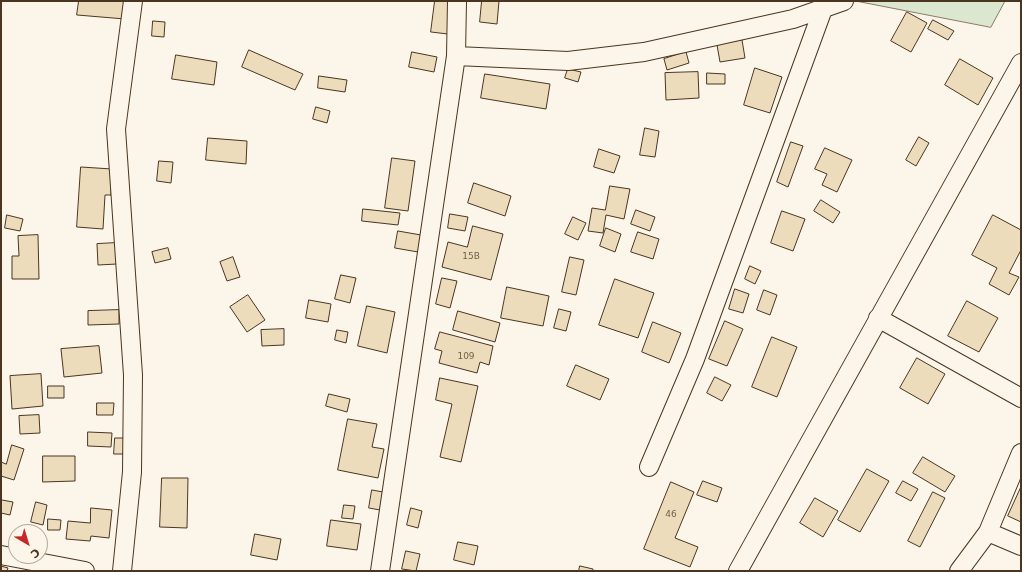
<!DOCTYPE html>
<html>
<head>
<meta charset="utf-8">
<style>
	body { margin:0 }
	#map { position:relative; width:1022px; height:572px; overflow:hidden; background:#fbf6e9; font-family:"DejaVu Sans",sans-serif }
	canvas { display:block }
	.frame { position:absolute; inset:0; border:2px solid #4a3520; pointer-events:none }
	.north { position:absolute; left:8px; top:524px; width:40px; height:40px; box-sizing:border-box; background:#fbf6e9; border:1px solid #b4a999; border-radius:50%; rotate:142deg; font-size:11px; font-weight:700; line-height:16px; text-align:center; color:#4a3520 }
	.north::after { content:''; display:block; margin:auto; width:14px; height:18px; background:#c62828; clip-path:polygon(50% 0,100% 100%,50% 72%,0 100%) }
</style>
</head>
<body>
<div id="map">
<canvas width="1022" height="572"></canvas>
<div class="frame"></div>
<div class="north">С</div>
</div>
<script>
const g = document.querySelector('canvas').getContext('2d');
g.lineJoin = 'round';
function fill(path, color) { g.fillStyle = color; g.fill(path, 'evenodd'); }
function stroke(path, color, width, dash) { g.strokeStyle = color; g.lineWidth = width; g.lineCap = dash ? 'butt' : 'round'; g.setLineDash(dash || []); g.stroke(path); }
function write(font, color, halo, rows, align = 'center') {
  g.font = font + ' "DejaVu Sans",sans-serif'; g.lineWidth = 3; g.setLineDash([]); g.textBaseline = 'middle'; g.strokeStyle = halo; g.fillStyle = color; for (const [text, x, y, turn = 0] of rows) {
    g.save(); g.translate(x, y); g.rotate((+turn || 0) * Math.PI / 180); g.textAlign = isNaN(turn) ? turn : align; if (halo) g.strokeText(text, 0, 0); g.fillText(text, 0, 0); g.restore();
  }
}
const green = new Path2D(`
	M856 1H1005L991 27Z`);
fill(green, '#dce7d0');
stroke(green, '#887966', 1);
const building = new Path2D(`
	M79 1H126L125 19 77 15Z
	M435 1H452L448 34 431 32Z
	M482 1H499L497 24 480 22Z
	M907 12 927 23 911 52 891 41Z
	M933 20 954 31 948 40 928 29Z
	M153 21 165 22 164 37 152 36Z
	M742 40 745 58 720 62 717 45Z
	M249 50 303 74 295 90 242 67Z
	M412 52 437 57 434 72 409 67Z
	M686 52 689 63 667 70 664 59Z
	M176 55 217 62 214 85 172 79Z
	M960 59 993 78 978 105 945 85Z
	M755 68 782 77 770 113 744 105Z
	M568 69 581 72 578 82 565 78Z
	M698 72 699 98 666 100 665 73Z
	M707 73 725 74V84H707Z
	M485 74 550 84 546 109 481 98Z
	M319 76 347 80 345 92 318 88Z
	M316 107 330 111 327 123 313 119Z
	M645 128 659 131 655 157 640 155Z
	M919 137 929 143 916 166 906 160Z
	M208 138 247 141 246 164 206 160Z
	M791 142 803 146 788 187 777 182Z
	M825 148 852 160 837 192 822 185 827 174 815 169Z
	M599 149 620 156 614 173 594 167Z
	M392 158 415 161 408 211 385 208Z
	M159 161 173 162 171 183 157 181Z
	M81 167 112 169 111 195H105L103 229 77 227Z
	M474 183 511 196 505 216 468 203Z
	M610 186 630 189 624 219 606 215 603 233 588 231 592 208 605 210Z
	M821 200 840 212 833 223 814 211Z
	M363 209 400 213 398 225 362 221Z
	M636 210 655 217 650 231 631 224Z
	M782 211 805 219 793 251 771 243Z
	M450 214 468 217 465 231 448 228Z
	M7 215 23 219 20 231 5 228Z
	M993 215 1021 230V250L1009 273 1019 277 1009 295 989 284 997 268 972 255Z
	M573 217 586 223 578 240 565 234Z
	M473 226 503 234 491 280 442 267 448 242 467 247Z
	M606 228 621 234 615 252 600 246Z
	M398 231 421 235 418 252 395 248Z
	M638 232 659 239 653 259 631 252Z
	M38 235 39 279H12V256H19L18 236Z
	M116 243 117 264 98 265 97 244Z
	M168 248 171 259 155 263 152 252Z
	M233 257 240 277 227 281 220 262Z
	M570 257 584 260 576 295 562 292Z
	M750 266 761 271 755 284 745 279Z
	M341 275 356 278 350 303 335 299Z
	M442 278 457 281 450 308 436 304Z
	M615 279 654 293 638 338 599 325Z
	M507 287 549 296 543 326 501 318Z
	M735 289 749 294 743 313 729 309Z
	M764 290 777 295 770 315 757 310Z
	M248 295 265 320 247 332 230 307Z
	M309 300 331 304 328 322 306 318Z
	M967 301 998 318 979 352 948 336Z
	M367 306 395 312 387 353 358 346Z
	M559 309 571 312 566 331 554 328Z
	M119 310V324L88 325V311Z
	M458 311 500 323 495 342 453 330Z
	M725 321 743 329 727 366 709 359Z
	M653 322 681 333 669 363 642 352Z
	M284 329V345L262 346 261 330Z
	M337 330 348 332 346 343 335 340Z
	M440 332 493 346 489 365 480 362 477 373 439 363 442 351 435 349Z
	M772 337 797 347 777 397 752 387Z
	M99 346 102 373 64 377 61 349Z
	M917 358 945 374 928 404 900 388Z
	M576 365 609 379 600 400 567 386Z
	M41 374 43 406 12 409 10 376Z
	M715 377 731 385 722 401 707 393Z
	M440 378 478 386 461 462 440 457 452 404 436 400Z
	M48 386H64V398H48Z
	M329 394 350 399 347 412 326 406Z
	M97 403H114L113 415H97Z
	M39 415 40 433 20 434 19 416Z
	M348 419 377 424 372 447 384 449 378 478 338 470Z
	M88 432 112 433 111 447 88 446Z
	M115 438H126V454H114Z
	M12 445 24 449 14 480 1 476V462L6 464Z
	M43 456H75V481L43 482Z
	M923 457 955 476 945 492 913 473Z
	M867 469 889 481 860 532 838 520Z
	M162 478H188L187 528 160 527Z
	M703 481 722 488 717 502 697 495Z
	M903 481 918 489 911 501 896 493Z
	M671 482 694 492 675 538 698 547 690 567 644 549Z
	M1021 487V522L1008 516Z
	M372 490 383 492 380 510 369 508Z
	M933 492 945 498 920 547 908 541Z
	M815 498 838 511 823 537 800 523Z
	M2 500 13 502 10 515 1 513Z
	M36 502 47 505 43 525 31 522Z
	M344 505 355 506 353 519 342 518Z
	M91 508 112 510 109 538 91 536 90 541 66 539 68 521 90 523Z
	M411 508 422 511 418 528 407 525Z
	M48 519 61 520 60 530H48Z
	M331 520 361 524 357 550 327 546Z
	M255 534 281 539 277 560 251 555Z
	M458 542 478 546 474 565 454 560Z
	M406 551 420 554 416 571 402 569Z
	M1 566 8 568 7 571H1Z
	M580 566 593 569V571H579Z`);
fill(building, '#ecdcbc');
stroke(building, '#4a3520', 1);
const minor = new Path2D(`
	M456 56 568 61 644 52 793 19 844 1
	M878 318 1021 398
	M649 467 695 359 823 9
	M988 532 1021 453
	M1 555 85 571
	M122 571 132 472 133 375 116 129 133 1
	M380 571 456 56 457 1
	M738 571 1021 63
	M959 571 988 532 1021 546`);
stroke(minor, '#4a3520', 20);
stroke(minor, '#fbf6e9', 18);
write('9px', '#725f47', null, [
	["15В",471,257],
	["109",466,357],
	["46",671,515]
]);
</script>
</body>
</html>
